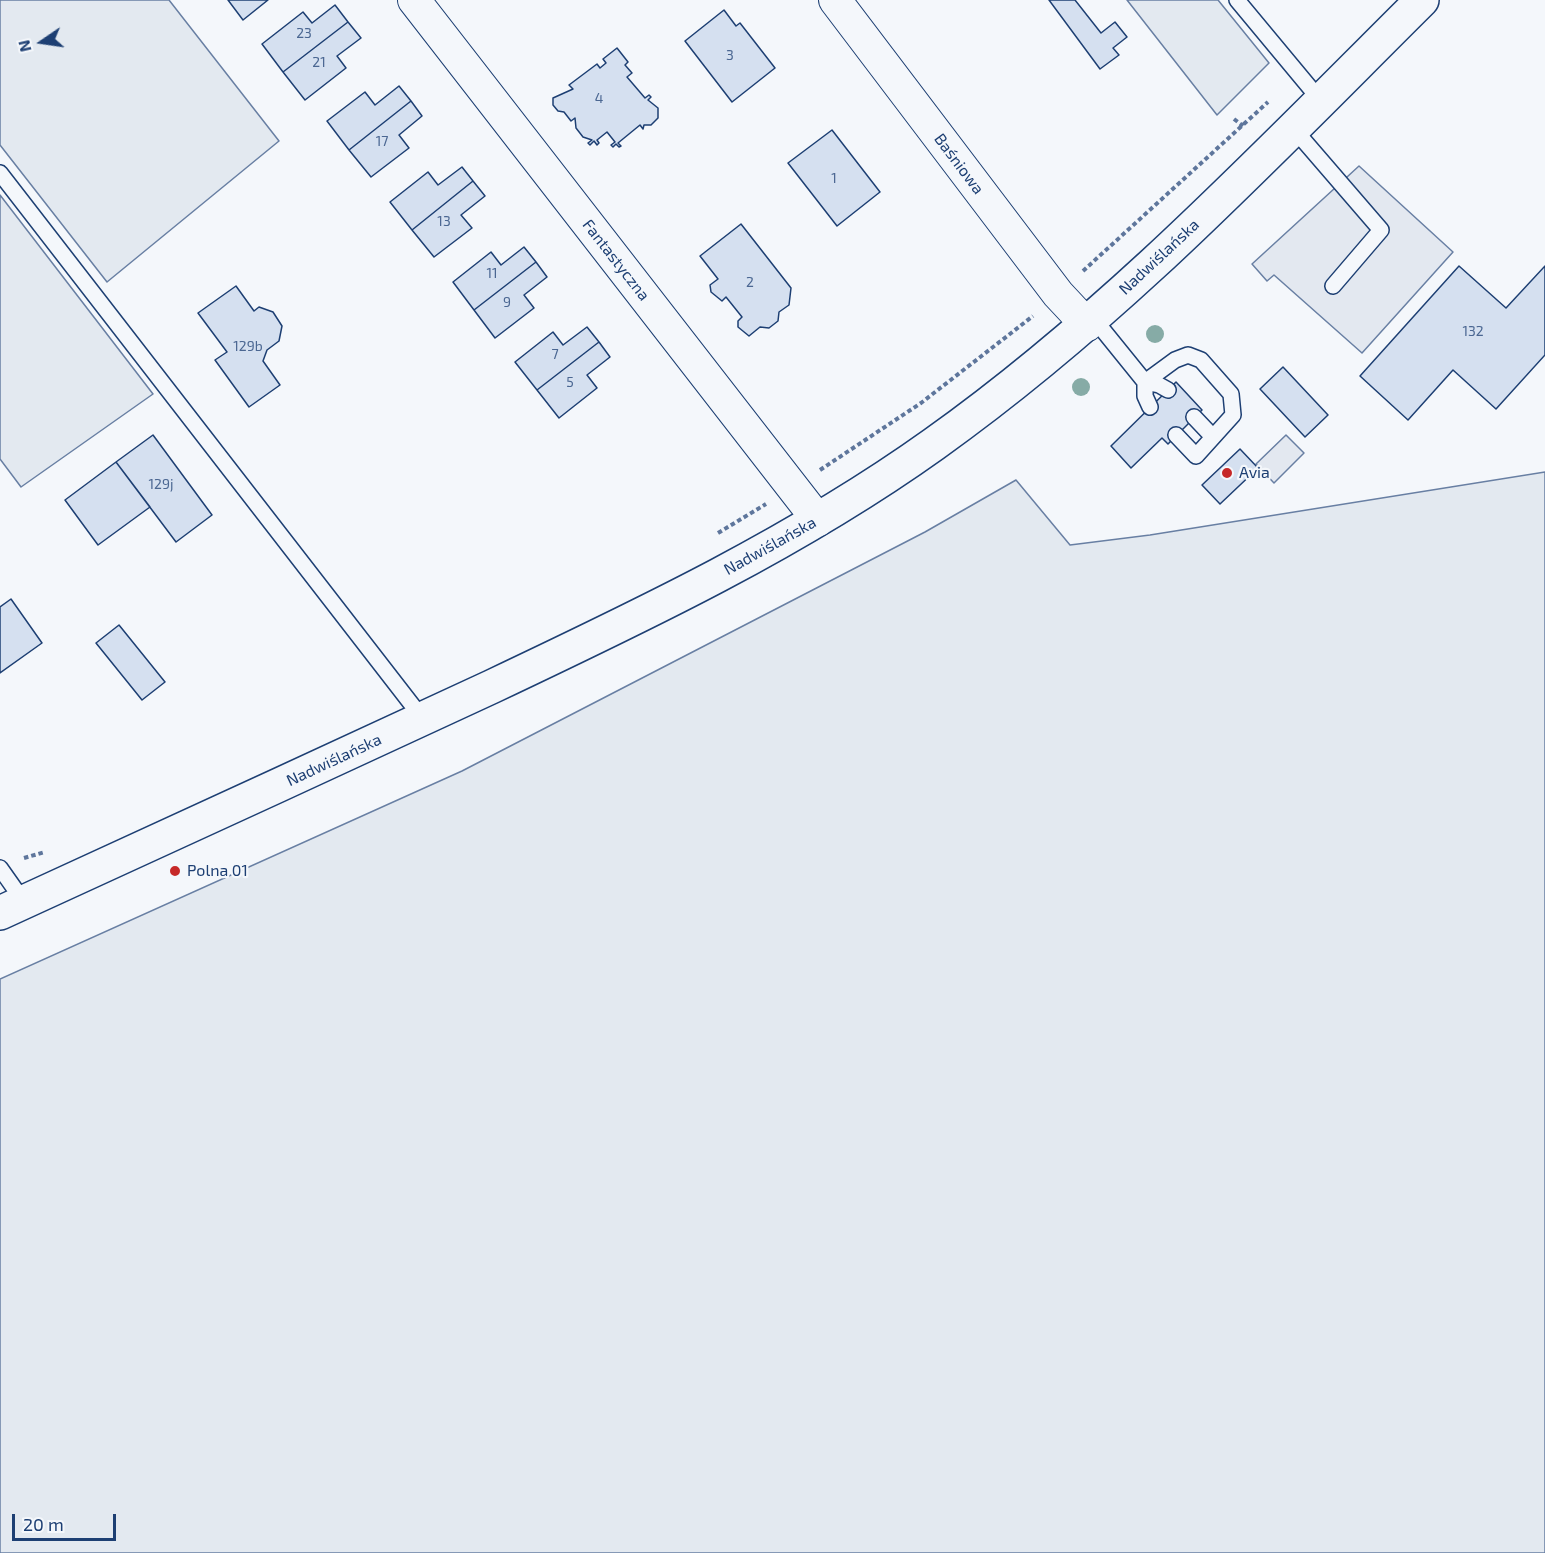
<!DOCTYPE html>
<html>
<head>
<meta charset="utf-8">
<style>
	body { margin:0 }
	#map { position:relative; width:1545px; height:1553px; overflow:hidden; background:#f4f7fb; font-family:"Exo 2",sans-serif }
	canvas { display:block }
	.north { position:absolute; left:12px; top:12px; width:60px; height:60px; -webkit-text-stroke:4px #f4f7fb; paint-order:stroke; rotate:257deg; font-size:16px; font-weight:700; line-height:24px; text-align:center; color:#1d3f73 }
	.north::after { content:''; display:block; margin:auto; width:21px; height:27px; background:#1d3f73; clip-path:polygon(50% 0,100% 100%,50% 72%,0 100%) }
	.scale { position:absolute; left:12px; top:1514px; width:104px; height:27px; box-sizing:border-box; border:3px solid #1d3f73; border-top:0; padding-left:8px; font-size:18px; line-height:21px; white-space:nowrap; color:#1d3f73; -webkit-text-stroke:4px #f4f7fb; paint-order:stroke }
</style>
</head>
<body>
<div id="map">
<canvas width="1545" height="1553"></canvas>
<div class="north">N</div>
<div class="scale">20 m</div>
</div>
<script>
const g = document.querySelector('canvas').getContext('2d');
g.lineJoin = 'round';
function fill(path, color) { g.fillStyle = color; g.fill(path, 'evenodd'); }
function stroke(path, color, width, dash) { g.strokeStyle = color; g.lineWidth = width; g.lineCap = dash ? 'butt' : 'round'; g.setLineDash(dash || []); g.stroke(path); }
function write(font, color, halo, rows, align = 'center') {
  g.font = font + ' "Exo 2",sans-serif'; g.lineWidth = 4.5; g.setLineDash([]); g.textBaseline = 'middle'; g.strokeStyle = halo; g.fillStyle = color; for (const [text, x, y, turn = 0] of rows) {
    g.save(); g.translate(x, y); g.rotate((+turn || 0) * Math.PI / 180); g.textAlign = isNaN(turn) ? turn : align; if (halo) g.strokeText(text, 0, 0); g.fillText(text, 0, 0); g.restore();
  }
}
const green = new Path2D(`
	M0 0H169L279 141 107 282 0 145Z
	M1127 0H1218L1269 63 1217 115Z
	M0 195 153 394 21 487 0 459Z
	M1545 472V1553H0V979L462 771 925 532 1016 480 1070 545 1150 535Z`);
fill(green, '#e3e9f0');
stroke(green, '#687fa3', 1.5);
const parking = new Path2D(`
	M1359 166 1453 252 1362 353 1274 275 1267 281 1252 264Z
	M1286 435 1304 453 1274 483 1256 464Z`);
fill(parking, '#e3e8f0');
stroke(parking, '#687fa3', 1.5);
const building = new Path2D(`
	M228 0H268L243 20Z
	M1049 0H1075L1101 33 1115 22 1127 37 1113 48 1119 55 1100 69Z
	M335 5 348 22 283 72 262 44 303 12 312 23Z
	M724 10 736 26 740 23 775 68 732 102 685 41Z
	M348 22 361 38 337 56 346 68 305 100 283 72Z
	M617 48 628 62 625 65 632 73 627 77 645 98 649 95 651 97 648 100 658 108V118L651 125H644L643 129 640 125 618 143 621 146 619 147 616 144 613 147 611 145 615 142 607 132 597 140 599 143 597 145 594 141 590 145 588 143 592 140 583 137 576 128 575 118 571 121 564 112 558 111 553 105V98L573 89 569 85 597 64 600 68 606 63 603 59Z
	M399 86 411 101 349 150 327 121 365 92 375 105Z
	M411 101 422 116 399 135 409 148 371 177 349 150Z
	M832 130 880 192 837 226 788 163Z
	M462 167 473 181 412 230 390 202 428 172 438 185Z
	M473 181 485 196 461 215 472 228 434 257 412 230Z
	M741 224 791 288 789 305 779 312 778 321 769 328 760 327 749 336 738 327V321L742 317 726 297 722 301 711 292 710 285 718 279 700 256Z
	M524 247 536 262 474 310 453 282 491 252 501 265Z
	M536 262 547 277 524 295 534 308 495 338 474 310Z
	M1459 266 1506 308 1545 266V355L1496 409 1453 370 1408 420 1360 376Z
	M236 286 254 311 259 307 273 312 282 326 279 341 267 350 263 361 280 385 249 407 215 360 227 352 198 313Z
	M587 327 599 342 537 390 515 362 553 332 563 345Z
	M599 342 610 357 587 375 597 388 559 418 537 390Z
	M1283 367 1328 415 1305 437 1260 389Z
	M1176 382 1202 410 1168 444 1162 438 1131 468 1111 446Z
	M153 435 212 515 176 542 116 462Z
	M1240 449 1258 468 1220 504 1202 485Z
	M116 462 150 507 98 545 65 500Z
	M11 599 42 643 0 673V607Z
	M119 625 165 682 142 700 96 643Z`);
fill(building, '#d5e0f0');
stroke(building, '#1d3f73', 1.5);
const lane = new Path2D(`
	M1237 0 1321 101
	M1293 128 1381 230 1333 286
	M0 173 423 719
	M1094 319 1145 382V396L1150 407
	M1145 382 1175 360 1188 355 1201 360 1231 394 1233 415 1196 456 1176 435
	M1145 382 1159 385 1168 390
	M1194 417 1213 437
	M0 868 24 902`);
const street = new Path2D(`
	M414 0 818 520
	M835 0 1058 294 1087 325`);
const secondary = new Path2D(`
	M0 913C163 838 328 763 491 687 643 615 797 542 934 444 1114 316 1266 155 1422 0`);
stroke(lane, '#1d3f73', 18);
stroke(street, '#1d3f73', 34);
stroke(secondary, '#1d3f73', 36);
stroke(new Path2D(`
	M1234 119 1243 126
	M1083 271 1268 102
	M820 470 921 403 1033 316
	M718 533 766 504
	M24 858 45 852`), '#5e769c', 4, [4.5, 3]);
stroke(lane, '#f4f7fb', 15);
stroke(street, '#f4f7fb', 32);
stroke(secondary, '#f4f7fb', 33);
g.fillStyle = '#86aba6';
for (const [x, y] of [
	[1155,334],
	[1081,387]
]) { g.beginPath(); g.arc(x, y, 9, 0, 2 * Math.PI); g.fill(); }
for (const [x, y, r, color] of [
	[1227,473,6,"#c62828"],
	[175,871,6,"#c62828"]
]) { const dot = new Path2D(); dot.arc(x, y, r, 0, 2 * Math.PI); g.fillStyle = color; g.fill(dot); stroke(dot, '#f4f7fb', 2); }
write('14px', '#4b6792', null, [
	["23",304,33],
	["3",730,55],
	["21",319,62],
	["4",599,98],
	["17",382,141],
	["1",834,178],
	["13",444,221],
	["11",492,273],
	["2",750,282],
	["9",507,302],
	["132",1473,331],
	["129b",248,346],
	["7",555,354],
	["5",570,382],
	["129j",161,484]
]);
write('16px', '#1d3f73', '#f4f7fb', [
	["Baśniowa",959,164,53],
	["Nadwiślańska",1159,257,-43],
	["Fantastyczna",616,260,52],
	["Nadwiślańska",770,546,-29],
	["Nadwiślańska",334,760,-25]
]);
write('16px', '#1d3f73', '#f4f7fb', [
	["Avia",1239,473],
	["Polna 01",187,871]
], 'left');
</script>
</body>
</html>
